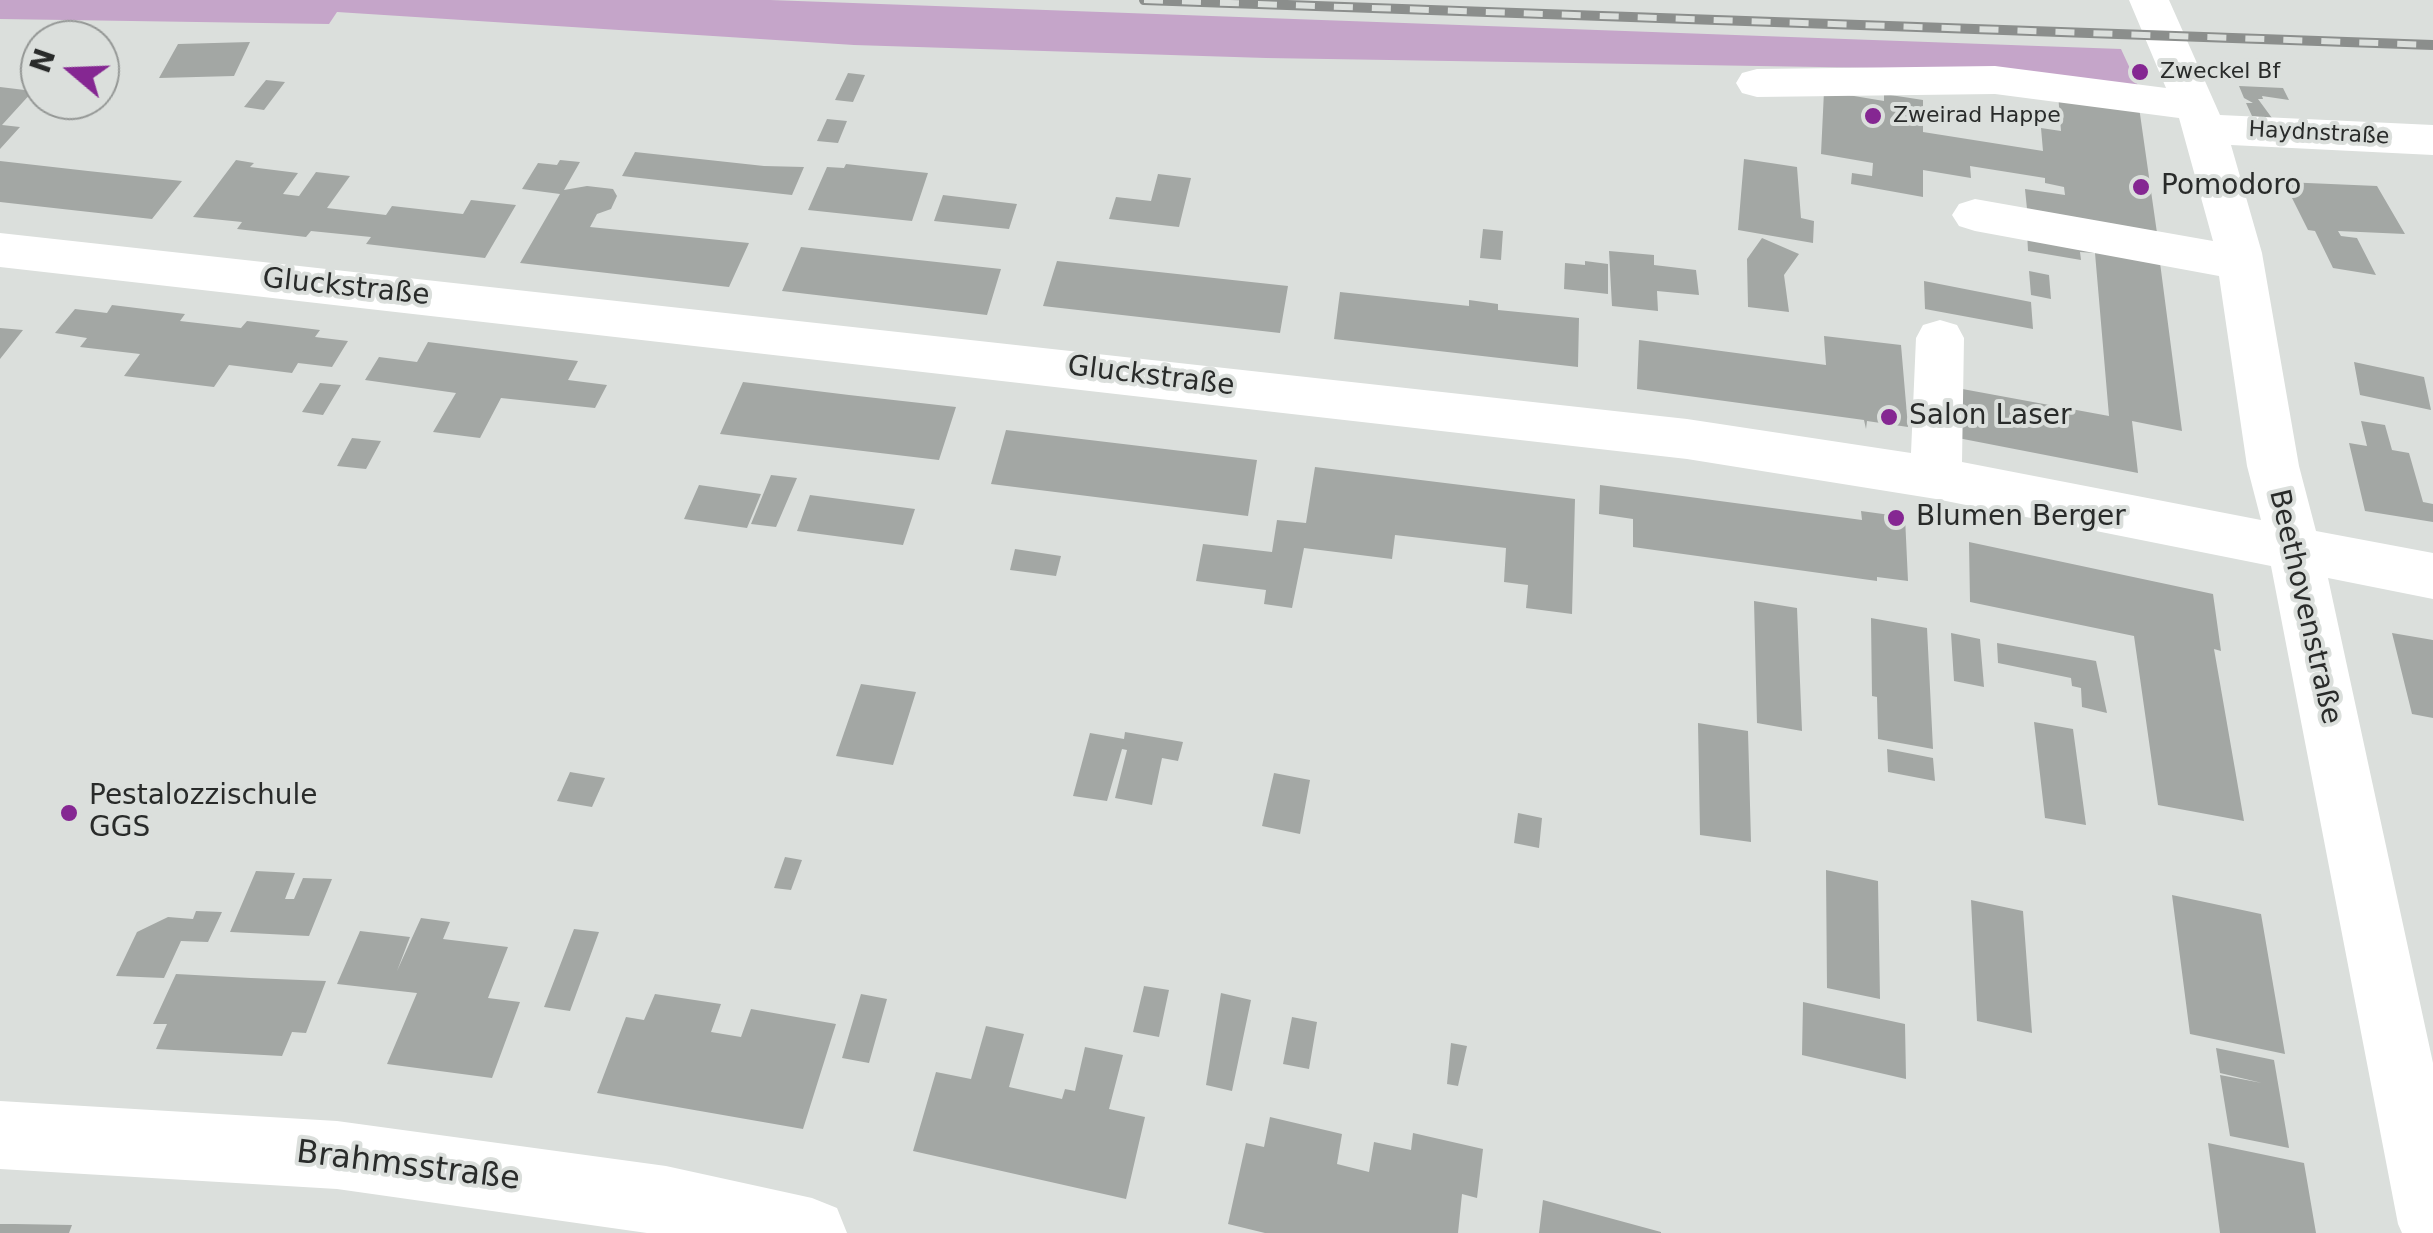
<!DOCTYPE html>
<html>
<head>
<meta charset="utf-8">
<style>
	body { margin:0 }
	#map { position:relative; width:2433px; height:1233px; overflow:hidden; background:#dbdfdc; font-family:"DejaVu Sans",sans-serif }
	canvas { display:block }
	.north { position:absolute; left:20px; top:20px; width:100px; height:100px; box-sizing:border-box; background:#dbdfdc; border:2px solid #949795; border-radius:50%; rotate:289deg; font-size:28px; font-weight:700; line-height:40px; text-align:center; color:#292b2a }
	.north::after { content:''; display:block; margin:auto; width:35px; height:45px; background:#852792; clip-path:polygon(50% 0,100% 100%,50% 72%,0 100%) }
</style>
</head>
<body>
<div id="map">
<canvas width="2433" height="1233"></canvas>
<div class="north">N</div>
</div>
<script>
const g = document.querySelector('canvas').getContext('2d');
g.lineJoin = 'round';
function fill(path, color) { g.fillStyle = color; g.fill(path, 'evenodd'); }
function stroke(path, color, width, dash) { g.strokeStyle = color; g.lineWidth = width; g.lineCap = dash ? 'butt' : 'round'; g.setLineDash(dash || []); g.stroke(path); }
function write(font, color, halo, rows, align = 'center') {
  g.font = font + ' "DejaVu Sans",sans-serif'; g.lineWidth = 8; g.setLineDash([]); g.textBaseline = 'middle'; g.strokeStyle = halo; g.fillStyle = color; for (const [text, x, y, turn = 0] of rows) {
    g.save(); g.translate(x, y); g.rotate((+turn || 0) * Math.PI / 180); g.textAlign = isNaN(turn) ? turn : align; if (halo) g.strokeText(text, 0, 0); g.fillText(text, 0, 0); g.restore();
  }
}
fill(new Path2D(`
	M0 0H770L2121 49 2140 90 2005 70 1266 58 854 45 337 12 329 24 0 19Z`), '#c5a5c9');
fill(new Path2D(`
	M250 42 234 76 159 78 178 44Z
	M848 73 865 75 853 102 835 100Z
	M266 80 285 82 264 110 244 107Z
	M2239 86 2283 88 2289 100 2262 96 2263 99H2258L2272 118 2252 116 2246 103H2253L2244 98Z
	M0 87 33 91 2 125 20 127 0 149Z
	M1824 91 1884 101V94L1923 100V132L2043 151 2041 128 2061 131 2058 94 2139 107 2158 240 2028 219 2025 189 2065 195 2064 187 2045 183V178L1970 166 1971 178 1923 170V197L1851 184 1852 173 1872 176 1873 163 1821 154Z
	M827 119 847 121 838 143 817 141Z
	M635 152 764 166 804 167 792 195 622 176Z
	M1744 159 1797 167 1801 218 1814 221 1813 243 1738 230Z
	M236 160 254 163 250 167 298 173 283 194 299 196 316 172 350 176 327 208 386 215 392 206 463 214 471 200 516 205 485 258 366 244 371 237 311 231 306 237 237 229 242 222 193 217Z
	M560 160 580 162 564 190 587 186 613 189 617 196 611 209 597 214 590 227 749 243 729 287 520 263 560 194 522 189 538 163 557 165Z
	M0 161 88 171 182 181 152 219 0 202Z
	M846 164 928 173 912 221 808 210 827 167 844 168Z
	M1158 174 1191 178 1179 227 1109 219 1116 197 1151 201Z
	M2284 182 2377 186 2405 234 2338 231 2341 236 2357 238 2376 275 2333 268 2315 231 2308 230Z
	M943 195 1017 204 1009 229 934 221Z
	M1483 229 1503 231 1501 260 1480 258Z
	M2027 232 2159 255 2182 431 2132 421 2138 473 1958 438 1957 388 2109 416 2095 253 2080 252 2081 260 2028 251Z
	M1762 238 1799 254 1784 275 1789 312 1748 307 1747 259Z
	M801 247 900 258 1001 269 987 315 782 291Z
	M1609 251 1654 255V265L1696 270 1699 295 1657 291 1658 311 1612 306Z
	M1057 261 1288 286 1280 333 1043 306Z
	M1585 261 1608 264V294L1564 289 1565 263 1585 265Z
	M2029 271 2049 275 2051 299 2031 295Z
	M1924 281 2031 302 2033 329 1925 309Z
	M1340 292 1469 306V300L1498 304V310L1579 318 1578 367 1334 339Z
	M112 305 185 314 180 321 241 328 247 321 320 330 315 337 348 341 332 367 298 363 292 373 229 365 214 387 124 376 140 354 80 347 87 338 55 333 75 309 107 313Z
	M0 328 23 330 0 359Z
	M1824 336 1901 345 1908 427 1867 421 1866 429 1864 420 1637 389 1639 340 1826 365Z
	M428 342 578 361 568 380 607 385 595 408 501 398 480 438 433 432 456 393 365 380 379 357 417 362Z
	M2354 362 2424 377 2431 410 2360 395Z
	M743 382 849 395 956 407 939 460 720 434Z
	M320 383 341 385 323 415 302 412Z
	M2361 421 2385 425 2392 450 2409 453 2423 502 2433 504V522L2365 511 2349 443 2367 446Z
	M1006 430 1257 460 1248 516 991 484Z
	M352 438 381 441 366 469 337 466Z
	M1315 467 1575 499 1572 614 1526 608 1528 585 1504 582 1506 548 1395 535 1392 559 1304 548 1292 608 1264 604 1266 590 1196 581 1203 544 1272 552 1277 520 1306 523Z
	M771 475 797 478 776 527 751 524Z
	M699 485 761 494 747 528 684 519Z
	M1600 485 1862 520 1861 511 1905 517 1908 581 1877 577V581L1633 547V519L1599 514Z
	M810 495 915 509 903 545 797 531Z
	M1969 542 2213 594 2221 651 2214 649 2244 821 2158 805 2134 636 1970 602Z
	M1015 549 1061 556 1056 576 1010 570Z
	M1754 601 1797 608 1802 731 1757 723Z
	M1871 618 1927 628 1933 749 1878 739 1877 697 1872 696Z
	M1951 633 1980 639 1984 687 1954 681Z
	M2392 633 2433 640V718L2412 714Z
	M1997 643 2096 661 2107 713 2082 707 2081 688 2072 686 2071 678 1998 663Z
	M861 684 916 692 893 765 836 756Z
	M2034 722 2073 729 2086 825 2045 818Z
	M1698 723 1748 731 1751 842 1700 835Z
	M1125 732 1183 742 1178 761 1162 758 1152 805 1115 798 1127 750 1122 749 1107 801 1073 796 1090 733 1124 739Z
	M1887 749 1933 758 1935 781 1888 772Z
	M570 772 605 778 592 807 557 801Z
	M1274 773 1310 780 1300 834 1262 826Z
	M1518 813 1542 818 1539 848 1514 843Z
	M785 857 802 860 791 890 774 888Z
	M1826 870 1878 881 1880 999 1827 988Z
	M256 871 295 873 285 899H294L303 878 332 879 309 936 230 932Z
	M2172 895 2261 914 2285 1054 2190 1034Z
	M1971 900 2023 911 2032 1033 1977 1021Z
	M196 911 222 912 208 942 181 941 164 978 116 976 137 932 168 917 193 919Z
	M421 918 450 922 443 939 508 947 488 998 520 1002 492 1078 387 1064 417 993 337 984 360 931 410 937 397 971Z
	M574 929 599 932 570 1011 544 1007Z
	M176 974 251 978 326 981 306 1033 292 1032 282 1056 156 1049 167 1024H153Z
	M1144 986 1169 990 1159 1037 1133 1032Z
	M1221 993 1251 1000 1232 1091 1206 1085Z
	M655 994 721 1004 711 1032 741 1037 751 1009 836 1024 803 1129 597 1093 626 1017 644 1020Z
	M861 994 887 999 869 1063 842 1058Z
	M1803 1002 1905 1024 1906 1079 1802 1055Z
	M1292 1017 1317 1022 1309 1069 1283 1064Z
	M986 1026 1024 1034 1009 1087 1062 1099 1065 1089 1075 1091 1085 1047 1123 1055 1109 1109 1145 1117 1126 1199 913 1151 936 1072 971 1079Z
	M1451 1043 1467 1046 1458 1086 1447 1084Z
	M2216 1048 2274 1060 2289 1148 2230 1136 2220 1075 2262 1083 2220 1073Z
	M1270 1117 1342 1134 1337 1164 1369 1172 1374 1142 1411 1150 1413 1133 1483 1149 1477 1198 1462 1194 1458 1233H1265L1228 1224 1246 1143 1264 1147Z
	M2208 1143 2304 1163 2316 1233H2220Z
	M1543 1200 1661 1232V1233H1539Z
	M0 1224H15L72 1225 69 1233H0Z`), '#a3a7a4');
fill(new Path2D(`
	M2129 0H2169L2220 115 2433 125V155L2231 145 2262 253 2299 466 2316 531 2433 553V599L2328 578 2433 1063V1233H2402L2398 1224 2271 566 1936 499 1687 459 0 267V233L1687 419 1911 453 1916 338 1923 325 1940 320 1957 325 1964 338 1962 462 2261 520 2247 466 2219 276 1975 231 1959 226 1952 215 1959 204 1975 199 2213 241 2179 118 1995 94 1757 97 1742 93 1736 83 1742 73 1757 69 1995 66 2166 88Z
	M0 1101 337 1121 666 1166 812 1198 837 1208 847 1233H647L337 1189 0 1169Z`), '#fff');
const rail = new Path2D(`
	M1144 0 2433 45`);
stroke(rail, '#8b8e8c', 10);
stroke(rail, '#dbdfdc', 6, [19]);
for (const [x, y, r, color] of [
	[2140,72,10,"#852792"],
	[1873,116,10,"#852792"],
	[2141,187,10,"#852792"],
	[1889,417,10,"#852792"],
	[1896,518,10,"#852792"],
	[69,813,10,"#852792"]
]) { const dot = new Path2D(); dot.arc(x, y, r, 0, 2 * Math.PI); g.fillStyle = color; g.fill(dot); stroke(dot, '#dbdfdc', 4); }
write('22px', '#292b2a', '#dbdfdc', [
	["Zweckel Bf",2160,72],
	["Zweirad Happe",1893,116]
], 'left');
write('22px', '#292b2a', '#dbdfdc', [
	["Haydnstraße",2319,134,3]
]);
write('28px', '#292b2a', '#dbdfdc', [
	["Pomodoro",2161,187],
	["Salon Laser",1909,417],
	["Blumen Berger",1916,518],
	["Pestalozzischule",89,797],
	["GGS",89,829]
], 'left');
write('28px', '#292b2a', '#dbdfdc', [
	["Gluckstraße",346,288,6],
	["Gluckstraße",1151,377,7],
	["Beethovenstraße",2304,607,77]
]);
write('32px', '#292b2a', '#dbdfdc', [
	["Brahmsstraße",408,1167,7]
]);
</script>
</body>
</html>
